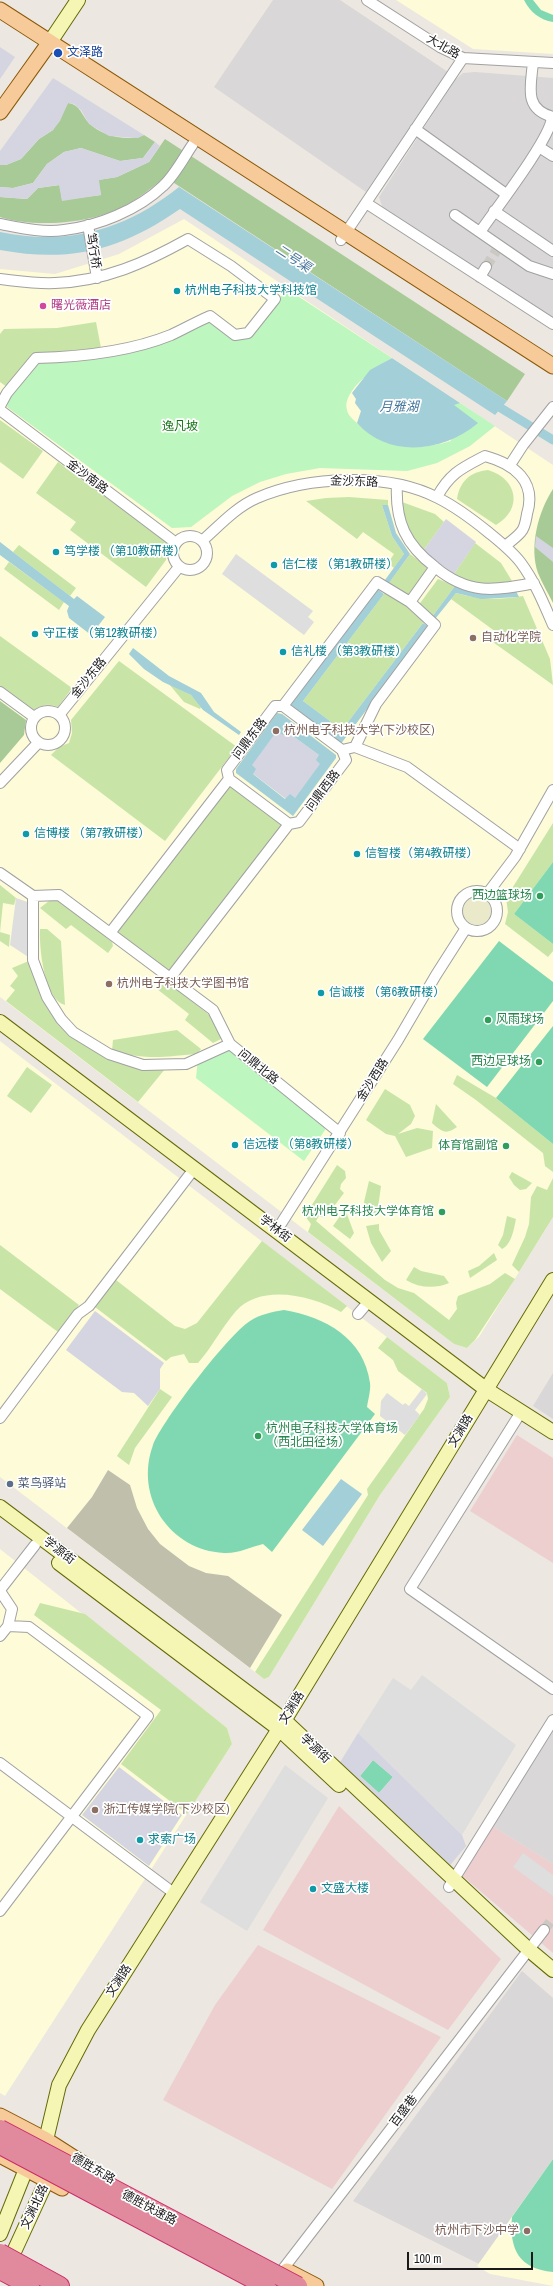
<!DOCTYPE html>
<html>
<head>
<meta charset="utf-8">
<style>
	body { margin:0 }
	#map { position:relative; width:553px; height:2286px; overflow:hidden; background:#ece7e0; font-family:"Archivo Narrow",sans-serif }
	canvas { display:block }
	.scale { position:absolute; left:407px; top:2252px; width:126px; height:18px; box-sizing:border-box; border:2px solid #1a1a1a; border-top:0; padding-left:5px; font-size:12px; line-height:14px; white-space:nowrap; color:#1a1a1a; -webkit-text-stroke:3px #fff; paint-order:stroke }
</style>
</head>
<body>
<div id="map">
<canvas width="553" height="2286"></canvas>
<div class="scale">100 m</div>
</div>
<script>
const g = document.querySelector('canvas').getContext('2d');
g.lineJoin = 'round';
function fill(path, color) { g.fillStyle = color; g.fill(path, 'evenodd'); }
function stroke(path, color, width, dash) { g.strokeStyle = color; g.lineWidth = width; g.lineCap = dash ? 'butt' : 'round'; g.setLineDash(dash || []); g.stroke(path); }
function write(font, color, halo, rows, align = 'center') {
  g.font = font + ' "Archivo Narrow","Noto Sans SC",sans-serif'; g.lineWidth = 3.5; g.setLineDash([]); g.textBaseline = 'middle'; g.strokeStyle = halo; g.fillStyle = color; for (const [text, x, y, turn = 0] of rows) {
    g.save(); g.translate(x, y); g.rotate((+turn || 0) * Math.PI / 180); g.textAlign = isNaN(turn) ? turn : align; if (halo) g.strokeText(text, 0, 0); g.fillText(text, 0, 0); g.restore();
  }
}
fill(new Path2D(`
	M273 0H340L448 72 366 192 214 87Z
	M475 72 553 78V319L383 209 379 197 455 80 463 73Z
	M553 1373V1419L533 1406Z
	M553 1719V1864L489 1824Z
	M522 1971 553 1998V2159L479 2264 353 2201Z`), '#d9d7d7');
fill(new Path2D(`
	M517 1435 553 1458V1563L470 1511Z
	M339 1806 501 1959 448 2030 263 1930Z
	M489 1824 553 1864V1953L459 1873Z
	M258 1945 441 2037 332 2189 163 2100 215 2005Z`), '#edcfd0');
fill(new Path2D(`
	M396 0H553V54L473 49Z
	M184 219 553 465V1217L479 1337 467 1348 454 1344 0 997V269L55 274 119 254Z
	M0 1041 447 1383 450 1397 380 1495 269 1677 264 1679 0 1477Z
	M0 1549 227 1728 232 1744 5 2096 0 2093Z
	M553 2159V2286L490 2274 477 2266Z`), '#fdfbd8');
fill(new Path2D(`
	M108 1470 130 1485 137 1508 148 1529 160 1544 189 1566 206 1573 228 1576 282 1615 250 1668 67 1528 92 1497Z`), '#c0bfac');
fill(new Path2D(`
	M462 910a15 15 0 1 1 30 0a15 15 0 1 1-30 0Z`), '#eaeacb');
fill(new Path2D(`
	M96 322 101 348 35 354 7 387 0 382V334L4 329 57 328Z
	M0 420 43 451 23 479 0 462Z
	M58 462 168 543 166 560 146 587 70 530 76 522 36 493Z
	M488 470C518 479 523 509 496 525L457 499C460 481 470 472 488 470Z
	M349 497 388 500V505H382L392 536 404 554 394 568 388 563 394 554 363 532 357 539 306 501 326 498Z
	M402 502 435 514 444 522 423 551C410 538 405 520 402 502Z
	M475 543 501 563 512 581C493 588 471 585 454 574Z
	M19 545 76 588 70 596 13 552Z
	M410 554 426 566 428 571 409 598 389 583Z
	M9 562 64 602 59 610 4 569Z
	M438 579 455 586 432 617 418 606Z
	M387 590 426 619 342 730 303 701Z
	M456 593C479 600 500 600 523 596L550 659 553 685 490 640 496 632 451 599Z
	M0 636 72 688 58 707C48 703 42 705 33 710L0 686Z
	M119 661 237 747 165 841 51 755 59 747 69 743 72 733 71 720Z
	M169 684 191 695 201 707 200 709 184 702Z
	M229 779 289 824 170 978 110 933Z
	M553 823V862L514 914 553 944V951L548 957 505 924 508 912 506 898Z
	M0 885 16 898 14 905 3 903 0 932 10 935 9 947 0 941Z
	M54 900 61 901 112 942 113 946 108 953 71 925 66 929 40 908 49 901Z
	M40 929H47L61 941 65 1005C44 1000 39 947 40 929Z
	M29 961 42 996 76 1038 165 1069 138 1102 6 1001 15 990 10 986 18 976 12 968Z
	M165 980 213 1018 223 1038 213 1043 185 1020 189 1014 157 989Z
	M177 1030 201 1049 197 1054C162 1057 148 1060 112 1051L113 1040Z
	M27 1067 52 1085 31 1113 7 1096Z
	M457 1075 496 1098 553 1144V1172L545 1166 543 1153 476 1100 453 1084Z
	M385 1089 410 1105 415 1116 411 1124 398 1134 417 1128 433 1131 432 1148 406 1157 395 1136 386 1134 366 1120Z
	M436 1104 457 1127C446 1135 442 1132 432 1123Z
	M337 1165 345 1171 346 1178 341 1184 340 1189 344 1193 325 1218 319 1216 316 1221 385 1280 398 1288 414 1293 449 1320 457 1309 456 1303 458 1296 490 1284 505 1273 515 1279 475 1340 467 1348 454 1344 308 1232 311 1224 305 1216Z
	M512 1172 532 1183 526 1189 520 1190 514 1185 509 1177Z
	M553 1178V1217L519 1272 512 1265 525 1237 529 1224 531 1197 537 1186 547 1190Z
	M369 1181 381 1186 377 1215 365 1216 364 1202Z
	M345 1209 354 1233 350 1239 333 1226Z
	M507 1216 516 1219C514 1228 512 1244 502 1249L498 1245 503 1235Z
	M379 1224V1230L391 1251 382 1262 371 1243 366 1226Z
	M262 1241 347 1306 341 1312C312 1296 262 1283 236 1311 222 1327 212 1347 198 1363H189L184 1354 171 1357 166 1361 95 1307 116 1280 175 1326 185 1329 197 1323Z
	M0 1245 79 1305 58 1332 0 1289Z
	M494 1253 497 1260 470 1278 468 1271 479 1266Z
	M414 1267 421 1271 444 1276 449 1283C435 1289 419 1288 406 1280Z
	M387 1337 447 1383 450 1397 380 1495 269 1677 264 1679 255 1672 368 1495 367 1489 424 1409 428 1399 427 1393 398 1371 393 1360 378 1348Z
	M160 1389 172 1397 135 1448 129 1465 117 1456Z
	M40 1603 85 1614 227 1728 232 1744 187 1814 121 1764 161 1710 34 1615Z`), '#c8e5a7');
fill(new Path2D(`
	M68 103C81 105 81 115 89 123 101 136 128 142 144 135L155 142 143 158 120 161 81 148 64 152 47 164 33 183 13 188 0 187V165H6L21 159 39 139 53 130Z
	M165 139 525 374 507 401 165 177C148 191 129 206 108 213 79 224 30 227 0 217V197L27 199 38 188 60 185 62 200 101 195 98 180 117 177 149 162Z
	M553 489V603C548 593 542 583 538 573 529 547 538 512 553 489Z
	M0 701 26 720 24 735 0 763Z`), '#a8ca96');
fill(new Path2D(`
	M287 289 392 358C378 365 341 391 347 410 348 416 354 420 358 424 384 450 418 451 451 441L454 404 460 403 495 426 470 446 437 463 407 471 320 468 286 474 260 482 232 496 191 527 172 528 7 407 9 396 34 365 47 360 99 357 206 321 214 322 249 338Z
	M230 1044 329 1124 304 1161 196 1078 198 1059Z`), '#bdf6bf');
fill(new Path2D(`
	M524 0H533L541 10 553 15V22C540 20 530 12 524 0Z
	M553 862V944L514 914Z
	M499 941 553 982V1001L487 1087 423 1039Z
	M553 1026V1144L496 1098Z
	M284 1310C325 1317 364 1338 370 1383 371 1390 368 1400 367 1407L375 1414 272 1552 263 1544C251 1547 237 1554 224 1553 170 1550 134 1497 153 1445 162 1421 229 1334 250 1321 261 1314 272 1312 284 1310Z
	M373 1760 393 1777 379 1793 360 1776Z
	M553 2159V2272C519 2269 509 2249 512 2217Z`), '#80d8b2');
fill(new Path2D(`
	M236 554 313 611 308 617 314 622 304 635 222 574Z
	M16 898 33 904V960L10 945Z
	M422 1389 427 1394 415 1410 420 1415 405 1435 380 1416 381 1401 387 1393 403 1405 405 1403 409 1406Z
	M422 1675 516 1745 462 1835 358 1733 393 1678 411 1690Z
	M285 1765 328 1798 247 1931 200 1902Z
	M523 1853 553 1875V1896L513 1867Z`), '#dedede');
fill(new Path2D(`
	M0 47 15 57 0 79Z
	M53 78 144 135 138 138 109 136 89 124 81 110 74 104 68 103 60 121 53 130 39 139 21 159 6 165H0V151Z
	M155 142 160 146 149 162 117 177 99 180 101 195 62 201 59 185 38 188 27 199 0 197V187L13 188 33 183 47 164 64 152 81 148 120 161 143 158Z
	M446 519 476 542 454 574 423 551Z
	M536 536 553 548V562L535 547Z
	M277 731H286L319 755 321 764 295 798 286 799 252 773 251 765Z
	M95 1311 164 1363 160 1369V1389L148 1406 134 1393 122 1392 66 1350Z
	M358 1733 462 1835 466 1846 447 1869 339 1764ZM373 1760 393 1777 379 1793 360 1776Z
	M119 1767 182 1815 149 1866 82 1815Z`), '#d5d5e1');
fill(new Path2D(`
	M179 187 507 401 495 415 180 209C121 250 71 263 0 250V232C69 246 125 230 179 187Z
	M392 358 460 403 454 405 478 423C444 452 389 459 357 423L361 411 355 403 356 399 352 393 370 370Z
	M382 505H388L396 533 410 554 389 583 385 580 404 554 392 536Z
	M0 542 74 599 77 596 105 617 91 635 69 618 67 611 69 606 0 555Z
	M455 586 516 591 519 597 481 599 456 593 435 619 432 617Z
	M377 589 384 594 303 701 342 730 423 623 429 627 340 745 289 706Z
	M133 648 169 676 201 693 214 712 241 732 239 735 203 710 191 695 163 682 144 669 129 654Z
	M277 713 282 714 336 755V758L293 816 236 773V769ZM277 731 283 735 286 731 319 755 316 760 320 764 295 798 290 794 285 799 253 774 256 769 252 765Z
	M341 1479 362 1494 323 1546 302 1530Z`), '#a2cfd8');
stroke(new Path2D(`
	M491 402 553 440`), '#a2cfd8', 9);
stroke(new Path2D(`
	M486 267 496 251
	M544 1930 553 1918`), '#ccc8c2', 10, [10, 5]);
const street = new Path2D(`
	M367 0 440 47 463 58 553 63
	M533 62C531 86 523 109 553 117
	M415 129 506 194
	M539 147 553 156
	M366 203 553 324
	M494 211 553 251
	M455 215 529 266 553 274
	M0 224C21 228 43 233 64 230 98 226 138 210 163 186 175 175 184 157 193 144
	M88 225 97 278
	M480 232C495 210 551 138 552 117
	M341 240 463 58
	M480 277 486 267
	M0 279C18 281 37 284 55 283 105 281 145 263 188 239L231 266 275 299 248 333 235 335 210 316C196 322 184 329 171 335 129 352 80 357 36 358L7 393 0 406
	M0 410 176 543
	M510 465 523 445 553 407
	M397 485C395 522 406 545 435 567L410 602
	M437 497C450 473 462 468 485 456 514 464 537 481 527 514 526 520 525 528 521 532 517 537 510 542 505 546
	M173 553a17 17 0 1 1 34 0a17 17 0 1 1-34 0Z
	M202 541C219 526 236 507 257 498 308 476 388 472 438 498 456 507 472 519 488 532 499 541 512 551 521 563 535 582 544 604 553 625
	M435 567C468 595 495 591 534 583
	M0 692 34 717
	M283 706 342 750
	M31 728a17 17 0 1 1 34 0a17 17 0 1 1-34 0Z
	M59 715 179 567
	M355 747 407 767 520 849
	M229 779 289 824
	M0 783 38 743
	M0 873 33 896V960L47 997 61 1019 73 1032 109 1054 143 1065 186 1064 230 1044 340 1133
	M457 911a20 20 0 1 1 40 0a20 20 0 1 1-40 0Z
	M487 894 515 857 553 790
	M33 896 59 895 213 1010 230 1044
	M110 933 229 779 227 770 275 706H283L377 582 410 602 435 625 376 704 355 747 342 750 346 760 299 822 289 824 170 978
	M277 1230 398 1040 436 975 466 928
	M358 1314 370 1300
	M521 1412 410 1589 553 1689
	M0 1418 78 1314 89 1306 194 1169
	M0 1590 35 1545
	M0 1591 12 1609 8 1626 0 1636
	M0 1763 175 1894
	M449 1887 553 1720
	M0 1911 148 1716 29 1627 8 1626
	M283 2269 544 1930`);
const secondary = new Path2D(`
	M50 42 78 0
	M0 1022 487 1390 553 1432
	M0 1507 284 1720 528 1949 553 1970
	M59 1563 279 1729 339 1785
	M0 2234 26 2169 32 2160
	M7 2267 47 2180 46 2140 59 2085 88 2030 279 1729 553 1280`);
const primary = new Path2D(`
	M0 10 553 366
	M0 112 50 42
	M0 2116 46 2140 88 2167
	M0 2155 62 2188
	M287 2271 316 2286`);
const highway = new Path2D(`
	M38 2274 60 2286`);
stroke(street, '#a1a1a1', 12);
stroke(secondary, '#646a09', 16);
stroke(primary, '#8a5807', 17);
stroke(highway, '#cc2b6a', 20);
stroke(street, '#fff', 10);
stroke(secondary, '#f6f6b4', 14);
stroke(primary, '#f7ca9a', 15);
stroke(highway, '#e18a9e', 18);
const highwayBridge = new Path2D(`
	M0 2129 298 2286
	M4 2147 266 2286
	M0 2253 38 2274
	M0 2270 30 2286`);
stroke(highwayBridge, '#cc2b6a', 20, []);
stroke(highwayBridge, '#e18a9e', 18);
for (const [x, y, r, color] of [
	[58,53,5,"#1a4fb4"],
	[177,291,4,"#0f9aa8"],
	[43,306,4,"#d1479c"],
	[56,552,4,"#0f9aa8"],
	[274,565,4,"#0f9aa8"],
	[35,634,4,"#0f9aa8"],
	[473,638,4,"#8d6e63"],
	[283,652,4,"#0f9aa8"],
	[276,731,4,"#8d6e63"],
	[26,834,4,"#0f9aa8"],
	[357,854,4,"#0f9aa8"],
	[540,896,4,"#2e9e5b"],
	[109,984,4,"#8d6e63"],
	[321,993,4,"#0f9aa8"],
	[488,1020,4,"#2e9e5b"],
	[539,1062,4,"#2e9e5b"],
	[235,1145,4,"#0f9aa8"],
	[506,1146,4,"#2e9e5b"],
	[442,1212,4,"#2e9e5b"],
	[258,1436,4,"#2e9e5b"],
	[10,1484,4,"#5c6f8a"],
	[95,1810,4,"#8d6e63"],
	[140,1840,4,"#0f9aa8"],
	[313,1889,4,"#0f9aa8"],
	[527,2231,4,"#8d6e63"]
]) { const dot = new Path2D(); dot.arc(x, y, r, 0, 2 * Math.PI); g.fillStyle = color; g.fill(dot); stroke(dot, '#fff', 1.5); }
write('12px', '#1a1a1a', '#fff', [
	["大北路",443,47,29],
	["笃行桥",93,251,80],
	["金沙南路",87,477,37],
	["金沙东路",354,482,2],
	["金沙东路",89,678,-51],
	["问鼎东路",250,739,-53],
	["问鼎西路",323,791,-53],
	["问鼎北路",258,1067,39],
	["金沙西路",373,1080,-58],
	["学林街",275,1229,37],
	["文渊路",461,1431,-59],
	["学源街",59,1551,37],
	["文渊路",292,1708,-58],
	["学源街",315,1749,43],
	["文渊路",119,1981,-57],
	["百盛巷",404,2111,-53],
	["德胜东路",93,2169,30],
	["文渊北路",35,2207,-65],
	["德胜快速路",149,2208,28]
]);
write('12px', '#164399', '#fff', [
	["文泽路",67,53]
], 'left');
write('12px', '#0d838f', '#fff', [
	["杭州电子科技大学科技馆",185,291],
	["笃学楼 （第10教研楼）",64,552],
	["信仁楼 （第1教研楼）",282,565],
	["守正楼 （第12教研楼）",43,634],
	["信礼楼 （第3教研楼）",291,652],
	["信博楼 （第7教研楼）",34,834],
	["信智楼（第4教研楼）",365,854],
	["信诚楼 （第6教研楼）",329,993],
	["信远楼 （第8教研楼）",243,1145],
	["求索广场",148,1840],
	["文盛大楼",321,1889]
], 'left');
write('12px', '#b23c85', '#fff', [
	["曙光薇酒店",51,306]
], 'left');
write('12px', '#107113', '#fff', [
	["逸凡坡",180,427]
]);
write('12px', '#785e54', '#fff', [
	["自动化学院",481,638],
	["杭州电子科技大学(下沙校区)",284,731],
	["杭州电子科技大学图书馆",117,984],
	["浙江传媒学院(下沙校区)",103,1810],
	["杭州市下沙中学",519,2231,"right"]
], 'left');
write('12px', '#27864d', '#fff', [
	["西边篮球场",532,896],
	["风雨球场",496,1020,"left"],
	["西边足球场",531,1062],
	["体育馆副馆",498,1146],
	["杭州电子科技大学体育馆",434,1212],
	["杭州电子科技大学体育场",266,1429,"left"],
	["（西北田径场）",266,1443,"left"]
], 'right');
write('12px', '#4e5e75', '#fff', [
	["菜鸟驿站",18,1484]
], 'left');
write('italic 13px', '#49789d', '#fff', [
	["二号渠",293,259,33],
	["月雅湖",399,408]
]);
</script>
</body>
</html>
